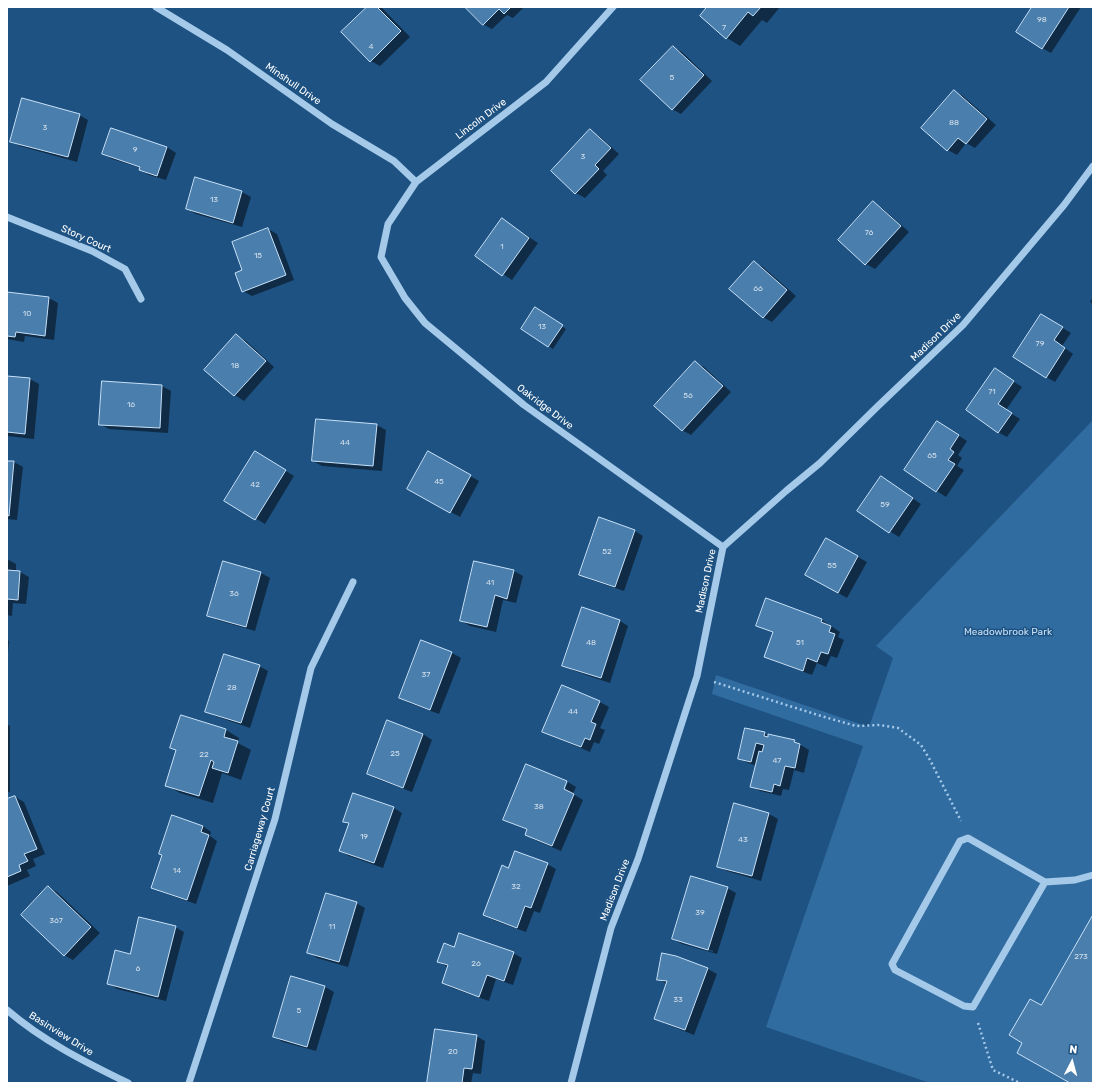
<!DOCTYPE html>
<html>
<head>
<meta charset="utf-8">
<style>
	body { margin:0 }
	#map { position:relative; width:1100px; height:1090px; overflow:hidden; background:#1e5282; font-family:Rubik,sans-serif }
	canvas { display:block }
	.frame { position:absolute; inset:0; border:8px solid #fff; pointer-events:none }
	.north { position:absolute; left:1052px; top:1042px; width:40px; height:40px; -webkit-text-stroke:3px #1e5282; paint-order:stroke; rotate:6deg; font-size:11px; font-weight:700; line-height:16px; text-align:center; color:#fff }
	.north::after { content:''; display:block; margin:auto; width:14px; height:18px; background:#fff; clip-path:polygon(50% 0,100% 100%,50% 72%,0 100%) }
</style>
</head>
<body>
<div id="map">
<canvas width="1100" height="1090"></canvas>
<div class="frame"></div>
<div class="north">N</div>
</div>
<script>
const g = document.querySelector('canvas').getContext('2d');
g.lineJoin = 'round';
function fill(path, color) { g.fillStyle = color; g.fill(path, 'evenodd'); }
function stroke(path, color, width, dash) { g.strokeStyle = color; g.lineWidth = width; g.lineCap = dash ? 'butt' : 'round'; g.setLineDash(dash || []); g.stroke(path); }
function write(font, color, halo, rows, align = 'center') {
  g.font = font + ' Rubik,sans-serif'; g.lineWidth = 3; g.setLineDash([]); g.textBaseline = 'middle'; g.strokeStyle = halo; g.fillStyle = color; for (const [text, x, y, turn = 0] of rows) {
    g.save(); g.translate(x, y); g.rotate((+turn || 0) * Math.PI / 180); g.textAlign = isNaN(turn) ? turn : align; if (halo) g.strokeText(text, 0, 0); g.fillText(text, 0, 0); g.restore();
  }
}
fill(new Path2D(`
	M1093 420V1083H930L766 1027 863 746 712 694 716 675 869 727 893 658 876 646Z`), '#316ca1');
fill(new Path2D(`
	M369 7H379L382 8 410 37 380 66 371 61Z
	M467 7H524L513 18 507 15 492 29 483 24Z
	M709 7H780L767 23 762 20 740 46 727 38 701 16Z
	M1033 7H1081L1051 53 1042 48Z
	M673 47 682 52 712 81 681 114 672 109Z
	M954 91 963 96 996 125 975 148 966 143 957 155 948 150Z
	M79 115 88 120 77 162 20 146 11 141Z
	M590 131 599 136 619 154 603 171 607 175 585 198 576 193Z
	M167 147 176 153 166 180 149 175 140 170 141 168 112 159 103 154Z
	M196 179 242 192 251 197 242 227 196 214 187 209Z
	M873 203 882 208 909 232 875 269 866 264 839 240Z
	M502 219 538 243 512 280 476 256Z
	M268 229 277 234 294 280 252 296 243 291Z
	M754 262 763 267 796 296 772 322 763 317Z
	M7 293 49 298 58 303 54 340 25 336 24 342 7 339Z
	M1093 297V304L1090 302Z
	M539 311 566 329 553 349 522 329Z
	M1050 320 1071 333 1062 346 1073 354 1055 382 1046 377Z
	M237 336 246 341 274 367 244 401 235 395 206 370Z
	M695 362 704 367 731 392 691 435 682 430Z
	M996 370 1022 387 1006 410 1020 419 1007 437 998 432Z
	M7 377 30 379 39 384 34 439 7 436Z
	M103 382 162 386 171 391 168 433 109 429 100 424Z
	M316 420 377 425 386 430 382 471 322 466 313 461Z
	M946 427 967 441 958 455 962 458 957 466 964 470 946 497 905 470Z
	M428 453 479 481 460 517 409 489Z
	M264 457 294 476 265 524 226 501Z
	M7 462H14L23 467 17 520 7 519Z
	M890 483 921 504 899 537 858 511Z
	M600 519 635 531 643 536 624 591 589 579 580 574Z
	M826 539 867 562 847 598 807 575Z
	M7 559 16 564V572H20L29 577 26 604 13 603 12 616 7 615Z
	M224 562 261 573 270 578 255 631 217 620 208 615Z
	M475 562 514 571 523 576 516 603 503 600 496 632 470 626 461 621Z
	M767 600 822 620 840 632 838 637 844 640 837 658 831 656 826 667 817 663 812 675 774 661 765 656 774 633 757 625Z
	M620 621 628 626 610 683 572 670 563 665Z
	M7 640 9 641 7 663Z
	M422 641 452 653 461 658 439 714 409 703 400 698Z
	M259 666 268 671 250 728 215 716 206 711Z
	M562 686 600 702 609 707 600 728 605 730 599 744 594 742 590 752 552 736 544 731Z
	M7 724 10 726V792H7Z
	M746 729 765 733 769 736 794 741 809 750 804 773 794 770 789 790 783 789 781 796 760 791 752 786 757 766 748 763 739 758Z
	M226 730 239 738 238 743 251 750 241 780 222 773 213 803 180 793 166 785 177 751 172 748Z
	M423 734 432 740 412 792 377 779 368 774Z
	M568 782 576 787 573 794 583 800 561 851 535 840 526 835 528 830 504 820 561 794H563Z
	M15 797 24 802 45 854 33 859 36 866 27 870 30 876 7 886V800Z
	M394 808 402 813 383 868 349 856 340 851 349 824 344 821Z
	M769 814 778 819 761 881 727 871 718 866Z
	M203 826 211 832 210 836 217 841 196 904 161 892 152 887 163 856 160 854Z
	M547 864 556 869 540 913 534 911 526 932 493 920 484 915 509 869Z
	M48 887 57 892 100 933 73 960 64 955Z
	M727 888 736 893 717 954 682 944 673 939ZM682 941 713 951V952L682 943Z
	M356 903 365 908 348 967 317 958 308 952Z
	M175 927 184 932 166 1001 117 989 108 983 130 955Z
	M455 948 513 953 522 958 513 985 496 979 489 1001 452 988 443 983 448 967 438 962Z
	M708 969 717 974 694 1035 664 1023 655 1018 667 984 658 979Z
	M291 977 325 987 334 992 316 1051 283 1042 274 1037Z
	M476 1036 485 1041 481 1074 473 1073 471 1083H428Z`), '#0007');
const building = new Path2D(`
	M367 7H377L401 31 370 62 341 32Z
	M465 7H511L504 14 499 9 483 25Z
	M707 7H761L753 16 748 12 726 39 700 16Z
	M1032 7H1069L1042 49 1016 32Z
	M673 46 704 75 672 110 640 80Z
	M954 90 987 119 966 144 958 138 947 151 921 128Z
	M22 98 80 114 68 157 10 142Z
	M111 128 167 147 157 176 139 170 140 167 102 154Z
	M590 129 611 148 595 165 599 169 575 194 551 171Z
	M195 177 242 191 233 223 186 209Z
	M873 201 901 226 865 265 838 240Z
	M502 218 529 238 502 276 475 256Z
	M268 228 286 275 242 292 235 273 242 270 232 242Z
	M754 261 787 290 763 318 729 289Z
	M7 292 49 297 45 336 16 332 15 337 7 336Z
	M535 307 563 325 548 347 521 329Z
	M1041 314 1063 327 1054 340 1065 348 1046 378 1013 357Z
	M236 334 266 361 234 396 204 370Z
	M695 361 723 386 682 431 654 406Z
	M995 368 1014 381 998 404 1012 413 998 433 966 410Z
	M7 376 30 378 25 434 7 432Z
	M102 381 162 385 160 428 99 425Z
	M316 419 377 424 373 466 312 461Z
	M937 421 959 435 950 449 954 452 948 460 955 464 936 492 904 470Z
	M255 451 286 470 255 520 224 501Z
	M428 451 471 475 450 513 407 489Z
	M7 461H14L9 516 7 515Z
	M881 476 913 498 889 533 857 511Z
	M599 517 635 530 615 587 579 575Z
	M826 538 858 556 838 593 805 575Z
	M223 561 261 572 246 627 207 616Z
	M474 561 514 570 507 599 495 595 487 627 460 621Z
	M7 570 20 571 18 600 7 599Z
	M766 598 822 619 821 622 831 626 829 632 835 634 828 654 821 652 817 662 807 658 803 671 764 657 773 632 756 626Z
	M582 607 620 620 601 678 562 666Z
	M421 640 452 652 430 710 399 698Z
	M224 654 260 665 241 723 205 712Z
	M562 685 600 701 591 722 596 724 590 740 585 738 581 747 542 732Z
	M181 715 226 729 224 737 238 741 228 773 212 768 214 762 211 760 199 796 165 786 176 750 170 748Z
	M387 720 423 734 403 788 367 774Z
	M745 728 765 732 764 736 768 737V734L795 740 794 742 800 744 795 768 785 766 780 786 774 784 772 792 750 787 759 751 762 752 764 745 756 743 751 762 738 759Z
	M526 764 567 781 564 789 574 794 552 846 525 835 527 829 503 820Z
	M353 793 394 807 374 863 339 851 349 823 343 822Z
	M15 796 37 849 24 854 28 861 19 865 21 871 7 877V799Z
	M734 803 769 813 752 876 717 867Z
	M172 815 203 826 201 832 209 835 187 900 151 888 162 855 159 854Z
	M515 851 548 863 531 908 525 906 517 928 483 915 502 865 508 868Z
	M691 876 728 887 708 950 672 939Z
	M48 886 91 927 64 956 21 915Z
	M326 893 357 902 339 962 307 953Z
	M1093 915V1083H1070L1017 1053 1022 1043 1009 1035 1030 999 1041 1005Z
	M139 917 176 926 158 997 107 984 115 950 130 954Z
	M459 933 514 952 504 981 487 975 479 997 442 983 448 965 437 962 444 943 454 947Z
	M662 953 676 956 708 968 685 1030 654 1019 667 981 657 980Z
	M291 976 325 986 307 1047 273 1037Z
	M435 1029 477 1035 472 1069 464 1068 462 1083H427Z`);
fill(building, '#4a7ead');
stroke(building, '#c8e1f7', 1);
stroke(new Path2D(`
	M714 682 821 716 856 726 880 725 898 728 921 745 930 760 961 821
	M978 1023 993 1070 1020 1083`), '#a4c9e9', 2.5, [2, 3]);
stroke(new Path2D(`
	M156 7 227 50 332 124 394 161 416 182
	M613 7 546 82 416 182 388 224 381 257 405 298 425 323 524 405 723 547
	M7 217 92 251 125 269 141 299
	M1045 882 973 1007 964 1006 895 970 892 964 960 841 968 838 1045 882 1075 880 1093 875
	M7 1010C43 1041 85 1062 128 1083
	M189 1083 275 819 311 668 353 582
	M571 1083 611 928 638 859 697 676 723 547 786 491 820 463 878 406 963 325 1064 205 1093 166`), '#a4c9e9', 7);
write('8px', '#d2dfea', null, [
	["98",1042,20],
	["7",724,28],
	["4",371,47],
	["5",672,78],
	["88",954,123],
	["3",45,128],
	["9",135,150],
	["3",583,157],
	["13",214,200],
	["76",869,233],
	["1",502,247],
	["15",258,256],
	["66",758,289],
	["10",27,314],
	["13",542,327],
	["79",1040,344],
	["18",235,366],
	["71",992,392],
	["56",688,396],
	["16",131,405],
	["44",345,443],
	["65",932,456],
	["45",439,482],
	["42",255,485],
	["59",885,505],
	["52",607,552],
	["55",832,566],
	["41",490,583],
	["36",234,594],
	["48",591,643],
	["51",800,643],
	["37",426,675],
	["28",232,688],
	["44",573,712],
	["25",395,754],
	["22",204,755],
	["47",777,761],
	["38",539,807],
	["19",364,837],
	["43",743,840],
	["14",177,871],
	["32",516,887],
	["39",700,913],
	["367",56,921],
	["11",332,927],
	["273",1081,957],
	["26",476,964],
	["6",138,969],
	["33",678,1000],
	["5",299,1011],
	["20",453,1052]
]);
write('10px', '#fff', '#1e5282', [
	["Minshull Drive",293,84,35],
	["Lincoln Drive",481,119,-37],
	["Story Court",86,239,24],
	["Madison Drive",936,337,-44],
	["Oakridge Drive",545,407,37],
	["Madison Drive",706,581,-78],
	["Carriageway Court",260,829,-74],
	["Madison Drive",615,890,-69],
	["Basinview Drive",61,1034,32]
]);
write('10px', '#c8e1f7', '#1e5282', [
	["Meadowbrook Park",1008,632]
]);
</script>
</body>
</html>
